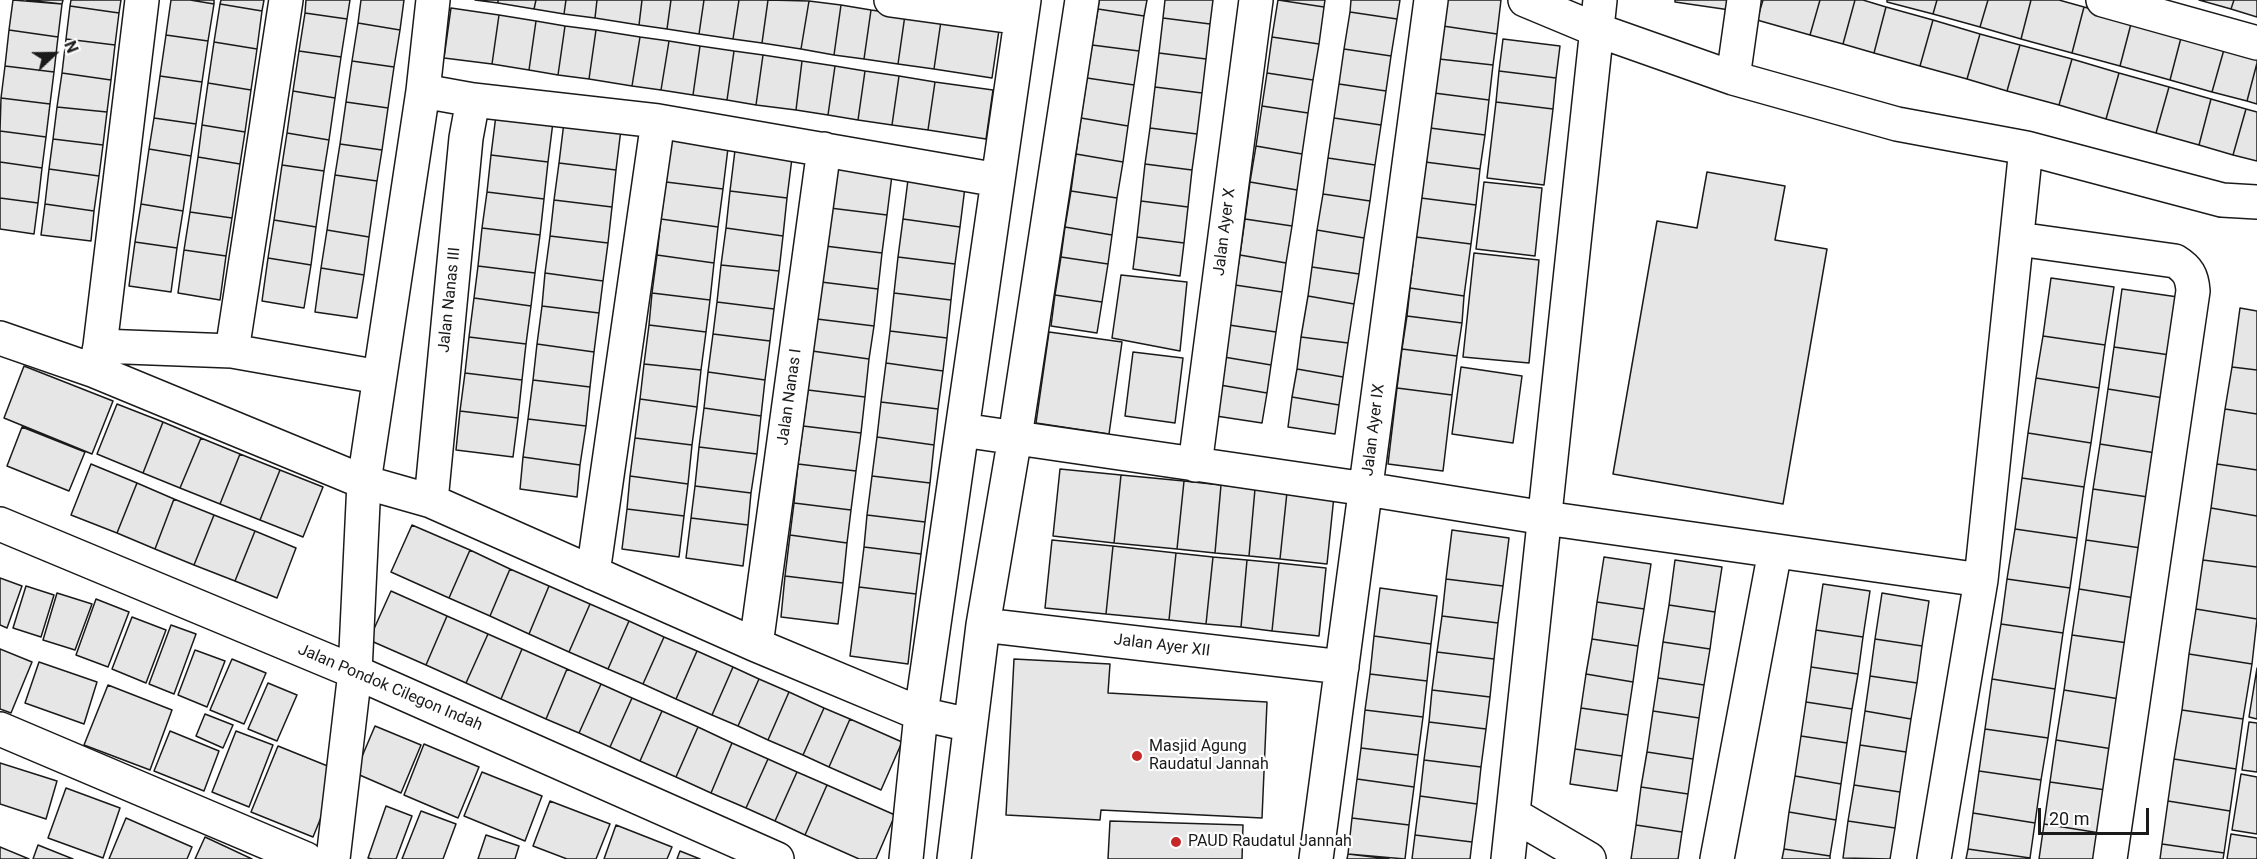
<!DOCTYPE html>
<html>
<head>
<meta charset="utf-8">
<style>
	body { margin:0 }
	#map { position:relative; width:2257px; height:859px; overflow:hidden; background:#fff; font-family:Roboto,sans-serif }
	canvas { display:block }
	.north { position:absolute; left:24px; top:24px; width:60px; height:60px; -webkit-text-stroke:4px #fff; paint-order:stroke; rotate:68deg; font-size:16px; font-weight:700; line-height:24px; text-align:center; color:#1a1a1a }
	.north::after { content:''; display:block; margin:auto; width:21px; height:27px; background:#1a1a1a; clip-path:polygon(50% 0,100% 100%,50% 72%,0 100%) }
	.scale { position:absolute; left:2038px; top:808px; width:111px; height:27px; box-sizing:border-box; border:3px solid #1a1a1a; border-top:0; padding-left:8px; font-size:18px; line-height:21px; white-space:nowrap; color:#1a1a1a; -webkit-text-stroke:4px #fff; paint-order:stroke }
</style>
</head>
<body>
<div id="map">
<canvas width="2257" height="859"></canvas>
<div class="north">N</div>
<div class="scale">20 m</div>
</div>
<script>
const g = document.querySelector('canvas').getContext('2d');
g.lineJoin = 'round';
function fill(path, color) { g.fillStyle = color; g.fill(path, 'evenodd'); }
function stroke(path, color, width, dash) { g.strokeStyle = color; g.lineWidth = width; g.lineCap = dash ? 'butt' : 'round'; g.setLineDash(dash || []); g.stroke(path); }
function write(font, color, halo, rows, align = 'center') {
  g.font = font + ' Roboto,sans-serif'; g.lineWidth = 4.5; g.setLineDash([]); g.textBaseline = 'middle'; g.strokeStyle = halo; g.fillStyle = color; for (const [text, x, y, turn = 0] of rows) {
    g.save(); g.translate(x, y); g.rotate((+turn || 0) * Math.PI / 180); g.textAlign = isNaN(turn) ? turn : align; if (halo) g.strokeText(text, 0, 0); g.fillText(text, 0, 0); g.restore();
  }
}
const building = new Path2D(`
	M13 0 62 4 58 37 9 30Z
	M27 0H63L62 4Z
	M71 0H121L119 13 70 6Z
	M171 0H190L214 4 208 41 166 35Z
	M190 0H214V4Z
	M221 0H264L262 11 220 4Z
	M306 0H350L347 19 305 13Z
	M361 0H404L400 30 358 23Z
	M475 0H498V3Z
	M498 0H536L534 9 498 3Z
	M536 0H566L564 14 534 9Z
	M566 0H597L595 18 564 14Z
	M597 0H642L639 25 595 18Z
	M642 0H671L667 29 639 25Z
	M671 0H704L699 34 667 29Z
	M704 0H739L733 39 699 34Z
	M739 0H768L762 43 733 39Z
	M768 0 809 1 801 49 762 43Z
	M1099 0H1147L1144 16 1098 9Z
	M1165 0H1213L1210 24 1163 18Z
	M1278 0 1324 7 1319 44 1272 37Z
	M1278 0H1325L1324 7Z
	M1351 0H1400L1397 19 1350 12Z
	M1446 0H1501L1497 34 1443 26Z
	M1675 0H1731L1730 10 1675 2Z
	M1763 0H1820L1810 35 1757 20Z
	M1820 0H1855L1843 44 1810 35Z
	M1855 0H1863L1886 7 1874 53 1843 44Z
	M1887 0H1937L1933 14 1887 2Z
	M1937 0H1988L1980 27 1933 14Z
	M1988 0H2031L2021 39 1980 27Z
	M2031 0H2059L2084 7 2072 53 2021 39Z
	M2199 0H2234L2231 9Z
	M2234 0H2257V17L2231 9Z
	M809 1 841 5 834 55 801 49Z
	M220 4 262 11 257 49 214 42Z
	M841 5 871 10 864 59 834 55Z
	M70 6 119 13 115 45 66 39Z
	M1886 7 1933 20 1920 66 1874 53Z
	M2084 7 2132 20 2120 66 2072 53Z
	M451 8 499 15 492 64 444 58Z
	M1098 9 1144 16 1139 51 1092 45Z
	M871 10 905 15 898 64 864 59Z
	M1350 12 1397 19 1391 56 1344 49Z
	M305 13 347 19 341 57 299 51Z
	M499 15 536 21 529 70 492 64Z
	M905 15 941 21 934 69 898 64Z
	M1163 18 1210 24 1206 59 1159 53Z
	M1933 20 1980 34 1967 79 1920 66Z
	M2132 20 2182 34 2170 80 2120 66Z
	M536 21 565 26 558 75 529 70Z
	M941 21 999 30 992 78 934 69Z
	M358 23 400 30 394 67 352 61Z
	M565 26 596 30 589 79 558 75Z
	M1443 26 1497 34 1493 65 1439 59Z
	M9 30 58 37 54 72 5 66Z
	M596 30 640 37 632 86 589 79Z
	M1980 34 2020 45 2007 91 1967 79Z
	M2182 34 2225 46 2212 92 2170 80Z
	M166 35 208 41 202 82 160 76Z
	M640 37 669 41 661 90 632 86Z
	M1272 37 1319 44 1313 80 1267 73Z
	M66 39 115 45 111 80 62 73Z
	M1503 39 1560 46 1556 78 1499 71Z
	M669 41 700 46 693 95 661 90Z
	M214 42 257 49 251 90 208 83Z
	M1092 45 1139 51 1134 85 1087 78Z
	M2020 45 2072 59 2059 105 2007 91Z
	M700 46 734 51 727 100 693 95Z
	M2225 46 2257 55V63L2247 101 2212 92Z
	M1344 49 1391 56 1386 91 1339 84Z
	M299 51 341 57 335 98 293 91Z
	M734 51 763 55 756 105 727 100Z
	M1159 53 1206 59 1202 93 1155 87Z
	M763 55 802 61 796 110 756 105Z
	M1439 59 1493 65 1489 100 1434 93Z
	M2072 59 2119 73 2106 119 2059 105Z
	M352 61 394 67 388 108 346 102Z
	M802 61 835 66 828 115 796 110Z
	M2257 63V104L2247 101Z
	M5 66 54 72 50 104 1 98Z
	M835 66 865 71 858 120 828 115Z
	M865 71 899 76 892 125 858 120Z
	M1499 71 1556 78 1553 109 1496 102Z
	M62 73 111 80 107 112 57 107Z
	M1267 73 1313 80 1308 113 1262 106Z
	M2119 73 2169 87 2156 133 2106 119Z
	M160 76 202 82 196 124 154 118Z
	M899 76 935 82 928 130 892 125Z
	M1087 78 1134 85 1128 126 1081 118Z
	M935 82 993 90 986 139 928 130Z
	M208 83 251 90 245 132 202 125Z
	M1339 84 1386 91 1381 125 1334 118Z
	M1155 87 1202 93 1197 134 1150 128Z
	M2169 87 2211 99 2199 145 2156 133Z
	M293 91 335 98 329 140 287 133Z
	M1434 93 1489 100 1485 135 1430 128Z
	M1 98 50 104 46 137 0 131Z
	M2211 99 2246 109 2233 155 2199 145Z
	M346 102 388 108 382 150 340 144Z
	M1496 102 1553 109 1544 185 1487 178Z
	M1262 106 1308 113 1302 154 1256 146Z
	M57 107 107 112 103 145 53 139Z
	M497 107 554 114 548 162 491 155Z
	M2246 109 2257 112V161L2233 155Z
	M565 114 622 121 616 170 559 163Z
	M154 118 196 124 191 156 149 149Z
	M1081 118 1128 126 1123 162 1076 154Z
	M1334 118 1381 125 1375 165 1328 158Z
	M202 125 245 132 240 164 198 157Z
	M1150 128 1197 134 1192 170 1145 164Z
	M1430 128 1485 135 1480 169 1425 162Z
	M0 131 46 137 42 168 0 162Z
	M287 133 329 140 324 171 282 165Z
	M671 133 729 140 723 189 666 182Z
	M53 139 103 145 99 176 49 169Z
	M736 142 793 150 787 198 730 191Z
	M340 144 382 150 377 181 335 175Z
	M1256 146 1302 154 1297 190 1250 182Z
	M149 149 191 156 183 211 141 204Z
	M1076 154 1123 162 1117 198 1071 191Z
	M491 155 548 162 544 199 487 192Z
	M198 157 240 164 232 218 190 212Z
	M1328 158 1375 165 1370 201 1323 194Z
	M835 160 893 167 887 215 830 208Z
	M0 162 42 168 38 203 0 198Z
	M1425 162 1480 169 1476 205 1421 198Z
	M559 163 616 170 612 207 554 200Z
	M1145 164 1192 170 1188 207 1141 201Z
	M282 165 324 171 316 227 274 220Z
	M49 169 99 176 94 211 45 204Z
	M909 172 966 179 960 227 903 219Z
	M1707 172 1785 186 1775 240 1827 249 1783 504 1613 474 1657 221 1697 228Z
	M335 175 377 181 369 237 327 230Z
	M666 182 723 189 718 227 661 219Z
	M1250 182 1297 190 1292 226 1245 219Z
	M1484 182 1542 188 1535 256 1476 249Z
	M730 191 787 198 783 236 726 228Z
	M1071 191 1117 198 1112 235 1065 227Z
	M487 192 544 199 540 235 482 228Z
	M1323 194 1370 201 1364 238 1317 230Z
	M0 198 38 203 34 234 0 229Z
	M1421 198 1476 205 1471 244 1416 237Z
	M554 200 612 207 608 243 550 236Z
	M1141 201 1188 207 1184 243 1137 237Z
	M45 204 94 211 91 241 41 235Z
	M141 204 183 211 177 248 135 242Z
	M830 208 887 215 882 253 825 246Z
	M190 212 232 218 226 256 184 250Z
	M661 219 718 227 714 263 657 255Z
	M903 219 960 227 955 264 898 257Z
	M1245 219 1292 226 1286 263 1240 255Z
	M274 220 316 227 311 265 268 258Z
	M1065 227 1112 235 1108 264 1061 257Z
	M482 228 540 235 535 273 478 266Z
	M726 228 783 236 779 271 721 265Z
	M327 230 369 237 364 275 321 268Z
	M1317 230 1364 238 1359 274 1312 267Z
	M550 236 608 243 603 281 545 273Z
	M1137 237 1184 243 1180 276 1133 269Z
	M1416 237 1471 244 1464 296 1410 288Z
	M135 242 177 248 171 292 129 286Z
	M825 246 882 253 878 289 821 282Z
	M184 250 226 256 220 300 178 293Z
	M1474 253 1539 260 1529 363 1463 357Z
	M657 255 714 263 710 300 652 293Z
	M1240 255 1286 263 1282 292 1235 285Z
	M898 257 955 264 951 300 894 293Z
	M1061 257 1108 264 1102 302 1055 295Z
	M268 258 311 265 304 308 262 301Z
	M721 265 779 271 774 309 717 302Z
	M478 266 535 273 531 306 474 298Z
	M1312 267 1359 274 1354 304 1308 296Z
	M321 268 364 275 357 318 315 312Z
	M545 273 603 281 599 313 542 306Z
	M1121 275 1187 282 1180 351 1112 338Z
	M2051 278 2114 287 2105 345 2043 336Z
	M821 282 878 289 874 326 817 319Z
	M1235 285 1282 292 1276 332 1229 325Z
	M1410 288 1464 296 1462 323 1407 316Z
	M2122 289 2185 298 2177 356 2114 347Z
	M652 293 710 300 706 332 649 325Z
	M894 293 951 300 947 338 890 331Z
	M1055 295 1102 302 1097 333 1051 326Z
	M1308 296 1354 304 1348 343 1301 337Z
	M474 298 531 306 526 344 469 337Z
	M717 302 774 309 770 341 713 334Z
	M542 306 599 313 594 352 537 344Z
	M2240 308 2257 311V370L2232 367Z
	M1407 316 1462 323 1457 356 1402 349Z
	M817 319 874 326 869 359 812 351Z
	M649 325 706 332 701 370 644 364Z
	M1229 325 1276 332 1271 365 1224 357Z
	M890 331 947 338 943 371 886 363Z
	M1049 332 1122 342 1109 434 1036 423Z
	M713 334 770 341 765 380 708 372Z
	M2043 336 2105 345 2099 388 2036 378Z
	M469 337 526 344 522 380 465 373Z
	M1301 337 1348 343 1343 377 1297 369Z
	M537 344 594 352 590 387 533 380Z
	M2114 347 2177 356 2170 399 2108 389Z
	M1402 349 1457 356 1452 395 1397 388Z
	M812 351 869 359 865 397 808 390Z
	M1133 352 1183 358 1175 423 1125 416Z
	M1224 357 1271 365 1267 393 1220 385Z
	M886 363 943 371 938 409 881 402Z
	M644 364 701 370 697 407 640 399Z
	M24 366 113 401 92 454 4 418Z
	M1461 367 1522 376 1513 443 1452 434Z
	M2232 367 2257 370V414L2225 409Z
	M1297 369 1343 377 1339 405 1292 397Z
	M708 372 765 380 761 416 704 408Z
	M465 373 522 380 518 418 460 411Z
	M2036 378 2099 388 2091 443 2028 433Z
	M533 380 590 387 586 426 528 419Z
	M1220 385 1267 393 1262 423 1216 416Z
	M1397 388 1452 395 1443 471 1388 464Z
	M2108 389 2170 399 2162 454 2100 444Z
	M808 390 865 397 861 433 803 426Z
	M1292 397 1339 405 1335 434 1288 427Z
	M640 399 697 407 692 445 635 438Z
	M881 402 938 409 934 445 877 437Z
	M117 404 163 422 143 473 97 454Z
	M704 408 761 416 757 454 699 447Z
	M2225 409 2257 414V470L2217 464Z
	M460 411 518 418 513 457 456 450Z
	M528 419 586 426 580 465 523 457Z
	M163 422 201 438 180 488 143 473Z
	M803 426 861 433 856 471 798 464Z
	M22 427 85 452 69 491 7 466Z
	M2028 433 2091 443 2084 487 2022 478Z
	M877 437 934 445 930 483 872 476Z
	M201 438 240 454 220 504 180 488Z
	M635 438 692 445 688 484 630 476Z
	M2100 444 2162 454 2155 498 2093 489Z
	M699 447 757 454 751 493 695 486Z
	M240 454 280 470 260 520 220 504Z
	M523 457 580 465 577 497 520 489Z
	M91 464 137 483 117 533 71 515Z
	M798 464 856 471 851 510 794 503Z
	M2217 464 2257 470V516L2211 508Z
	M1060 469 1121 475 1114 543 1053 536Z
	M280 470 323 487 303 537 260 520Z
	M1121 475 1184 481 1177 549 1114 543Z
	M630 476 688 484 684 516 627 509Z
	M872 476 930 483 925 522 867 515Z
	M2022 478 2084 487 2077 538 2015 529Z
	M1184 481 1221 485 1215 553 1177 549Z
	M137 483 174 499 155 549 117 533Z
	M1221 485 1255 489 1249 556 1215 553Z
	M695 486 751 493 748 525 691 518Z
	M1255 489 1287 492 1280 559 1249 556Z
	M2093 489 2155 498 2148 549 2086 540Z
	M1287 492 1334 496 1327 564 1280 559Z
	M174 499 214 515 194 565 155 549Z
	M794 503 851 510 847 543 790 535Z
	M2211 508 2257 516V567L2203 560Z
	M627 509 684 516 679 557 622 549Z
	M214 515 255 531 235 581 194 565Z
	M867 515 925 522 921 554 864 547Z
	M691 518 748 525 743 566 686 558Z
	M412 525 470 550 449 598 391 572Z
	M2015 529 2077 538 2070 588 2007 579Z
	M1452 530 1509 538 1503 586 1446 579Z
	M255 531 296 548 277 598 235 581Z
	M790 535 847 543 843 583 785 576Z
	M1052 540 1113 546 1106 614 1045 608Z
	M2086 540 2148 549 2141 599 2079 589Z
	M1113 546 1176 553 1169 620 1106 614Z
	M864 547 921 554 916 594 859 587Z
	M470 550 510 569 490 616 449 598Z
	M1176 553 1213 557 1206 624 1169 620Z
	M1213 557 1247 560 1241 627 1206 624Z
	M1604 557 1651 564 1644 609 1597 602Z
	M1247 560 1279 563 1272 631 1241 627Z
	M1675 560 1722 567 1715 612 1669 605Z
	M2203 560 2257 567V619L2196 609Z
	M1279 563 1326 568 1319 636 1272 631Z
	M510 569 549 586 529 634 490 616Z
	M785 576 843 583 838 624 781 617Z
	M0 578 22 586 7 628 0 625Z
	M1446 579 1503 586 1498 623 1442 616Z
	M2007 579 2070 588 2063 633 2001 624Z
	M1823 584 1870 591 1863 637 1816 630Z
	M26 586 54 595 41 637 13 628Z
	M549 586 590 604 569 652 529 634Z
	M859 587 916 594 908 664 850 656Z
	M1380 588 1437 596 1431 644 1374 636Z
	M2079 589 2141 599 2135 644 2072 635Z
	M391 591 447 616 426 665 369 640Z
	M57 593 92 604 75 650 43 640Z
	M1882 593 1929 601 1922 646 1875 639Z
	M96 599 129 612 108 667 76 655Z
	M1597 602 1644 609 1638 646 1592 639Z
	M590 604 629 621 608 669 569 652Z
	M1669 605 1715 612 1710 649 1663 642Z
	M2196 609 2257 619 2252 664 2189 654Z
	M447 616 488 634 466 683 426 665Z
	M1442 616 1498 623 1494 659 1437 652Z
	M132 617 166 630 146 683 112 669Z
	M629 621 664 637 643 684 608 669Z
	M2001 624 2063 633 2055 689 1992 679Z
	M171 625 196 634 174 694 149 684Z
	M1816 630 1863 637 1858 674 1811 667Z
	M488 634 522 649 501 699 466 683Z
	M2072 635 2135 644 2126 700 2064 690Z
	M1374 636 1431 644 1427 681 1370 674Z
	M664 637 697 651 676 699 643 684Z
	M1592 639 1638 646 1633 682 1586 674Z
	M1875 639 1922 646 1917 683 1870 676Z
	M1663 642 1710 649 1704 685 1658 678Z
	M0 649 32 662 11 713 0 709Z
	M522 649 567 669 546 719 501 699Z
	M195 650 225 661 207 707 178 695Z
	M697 651 733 667 712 715 676 699Z
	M1437 652 1494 659 1490 697 1432 690Z
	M2189 654 2252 664 2243 719 2182 710Z
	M232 659 266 673 244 724 210 710Z
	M1014 659 1110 664 1108 693 1267 702 1262 818 1101 810 1100 820 1006 815Z
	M39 662 97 682 84 724 25 703Z
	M733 667 759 679 738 726 712 715Z
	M1811 667 1858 674 1852 709 1806 702Z
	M2257 668V719L2249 717Z
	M567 669 601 684 579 733 546 719Z
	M1370 674 1427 681 1423 717 1365 710Z
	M1586 674 1633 682 1628 715 1581 708Z
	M1870 676 1917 683 1911 719 1865 711Z
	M1658 678 1704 685 1699 718 1653 711Z
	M759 679 789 692 768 740 738 726Z
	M1992 679 2055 689 2048 738 1985 729Z
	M268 683 297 695 277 741 248 729Z
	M601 684 632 698 610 747 579 733Z
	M108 685 172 710 150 770 84 745Z
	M1432 690 1490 697 1486 729 1429 722Z
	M2064 690 2126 700 2119 750 2056 740Z
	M789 692 824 708 803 755 768 740Z
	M632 698 662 711 640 761 610 747Z
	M1806 702 1852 709 1847 743 1801 736Z
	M824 708 850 719 829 767 803 755Z
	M1581 708 1628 715 1622 756 1575 749Z
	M1365 710 1423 717 1418 755 1361 748Z
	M2182 710 2243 719 2236 769 2174 759Z
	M662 711 698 727 676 777 640 761Z
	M1653 711 1699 718 1693 759 1647 752Z
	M1865 711 1911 719 1906 752 1860 745Z
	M205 714 233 725 223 748 196 736Z
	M850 719 902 742 881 790 829 767Z
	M1429 722 1486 729 1481 767 1424 760Z
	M2249 722 2257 723V772L2242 770Z
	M375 726 421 745 401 793 355 773Z
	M698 727 732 743 711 793 676 777Z
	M1985 729 2048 738 2041 780 1979 771Z
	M170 731 219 751 204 791 154 771Z
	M236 731 273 745 249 807 212 792Z
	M1801 736 1847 743 1841 784 1795 776Z
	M2056 740 2119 750 2113 791 2050 782Z
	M732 743 768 759 746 808 711 793Z
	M424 744 479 767 458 818 404 795Z
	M1860 745 1906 752 1900 792 1854 785Z
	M278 746 340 771 313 837 251 812Z
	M1361 748 1418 755 1414 787 1357 779Z
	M1575 749 1622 756 1617 791 1570 784Z
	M1647 752 1693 759 1688 794 1641 787Z
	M768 759 797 772 775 821 746 808Z
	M2174 759 2236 769 2230 811 2168 801Z
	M1424 760 1481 767 1477 804 1420 796Z
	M0 763 57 781 46 819 0 804Z
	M1979 771 2041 780 2035 823 1973 813Z
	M482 772 542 796 525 841 464 816Z
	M797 772 827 785 805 835 775 821Z
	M2241 774 2257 777V834L2232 830Z
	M1795 776 1841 784 1836 820 1789 812Z
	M1357 779 1414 787 1409 825 1352 818Z
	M2050 782 2113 791 2106 834 2044 824Z
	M827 785 895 815 876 859H859L805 835Z
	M1854 785 1900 792 1895 828 1848 821Z
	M1641 787 1688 794 1682 832 1636 825Z
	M66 788 120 808 103 858 48 838Z
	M1420 796 1477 804 1472 842 1415 835Z
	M550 801 610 824 596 859H567L533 846Z
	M2168 801 2230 811 2224 853 2162 844Z
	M386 806 412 816 396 859H372L368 858Z
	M421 811 456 824 443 859H402Z
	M1789 812 1836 820 1830 856 1784 849Z
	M1973 813 2035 823 2030 858 1968 849Z
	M126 818 192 847 187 859H109Z
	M1352 818 1409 825 1405 859 1348 854Z
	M1110 821 1243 825 1242 859H1108Z
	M1848 821 1895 828 1890 859 1843 858Z
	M2044 824 2106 834 2103 859H2039Z
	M616 825 672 847 667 859H604Z
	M1636 825 1682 832 1678 859H1631Z
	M2231 834 2257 838V859H2227Z
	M486 835 519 846 515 859H478Z
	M1415 835 1472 842 1470 859H1412Z
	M205 837 252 859H195Z
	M2162 844 2224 853 2223 859H2160Z
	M38 845 73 859H33Z
	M0 847 29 859H0Z
	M1784 849 1830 856V859H1782Z
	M1968 849 2030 858V859H1966Z
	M680 851 700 859H677Z
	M1348 854 1389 859H1347Z`);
fill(building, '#e6e6e6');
stroke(building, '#1a1a1a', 1.5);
const minor = new Path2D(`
	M891 0 1021 18
	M1525 0 1597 30 1733 78 1897 124 2026 148 2222 200 2257 202
	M2103 0 2257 43
	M1733 78 1744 0
	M423 91 473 100 658 121 998 180
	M2018 239 2175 261C2188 269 2192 276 2193 291L2110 859
	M0 338 95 371 364 482 431 501 756 645 921 714 970 725
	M100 346 232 351 379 377
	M232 351 286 0
	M95 371 100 346 142 0
	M962 430 1366 489 1545 518 1981 580
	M1195 465 1256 0
	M431 501 466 138 473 100
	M0 524 355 672 777 859
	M593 573 658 121
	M983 625 1342 667
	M756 645 824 149
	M0 729 306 859
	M1514 815 1589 859
	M333 859 355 672 364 482 423 91 433 0
	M906 859 921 714 1024 0
	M954 859 983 625 1015 437 1082 0
	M1316 859 1431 0
	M1508 859 1600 0
	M1717 859 1775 551
	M1934 859 1981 580 2026 148`);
stroke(minor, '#1a1a1a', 36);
stroke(minor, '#fff', 33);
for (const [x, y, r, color] of [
	[1137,756,6,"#c62828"],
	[1176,842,6,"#c62828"]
]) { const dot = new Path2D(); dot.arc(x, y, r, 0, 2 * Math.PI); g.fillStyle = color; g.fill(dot); stroke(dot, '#fff', 2); }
write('16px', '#1a1a1a', '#fff', [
	["Jalan Ayer X",1225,232,-83],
	["Jalan Nanas III",450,300,-84],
	["Jalan Nanas I",790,397,-82],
	["Jalan Ayer IX",1374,430,-83],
	["Jalan Ayer XII",1162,646,7],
	["Jalan Pondok Cilegon Indah",390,688,23]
]);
write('16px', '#1a1a1a', '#fff', [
	["Masjid Agung",1149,747],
	["Raudatul Jannah",1149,765],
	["PAUD Raudatul Jannah",1188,842]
], 'left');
</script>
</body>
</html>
